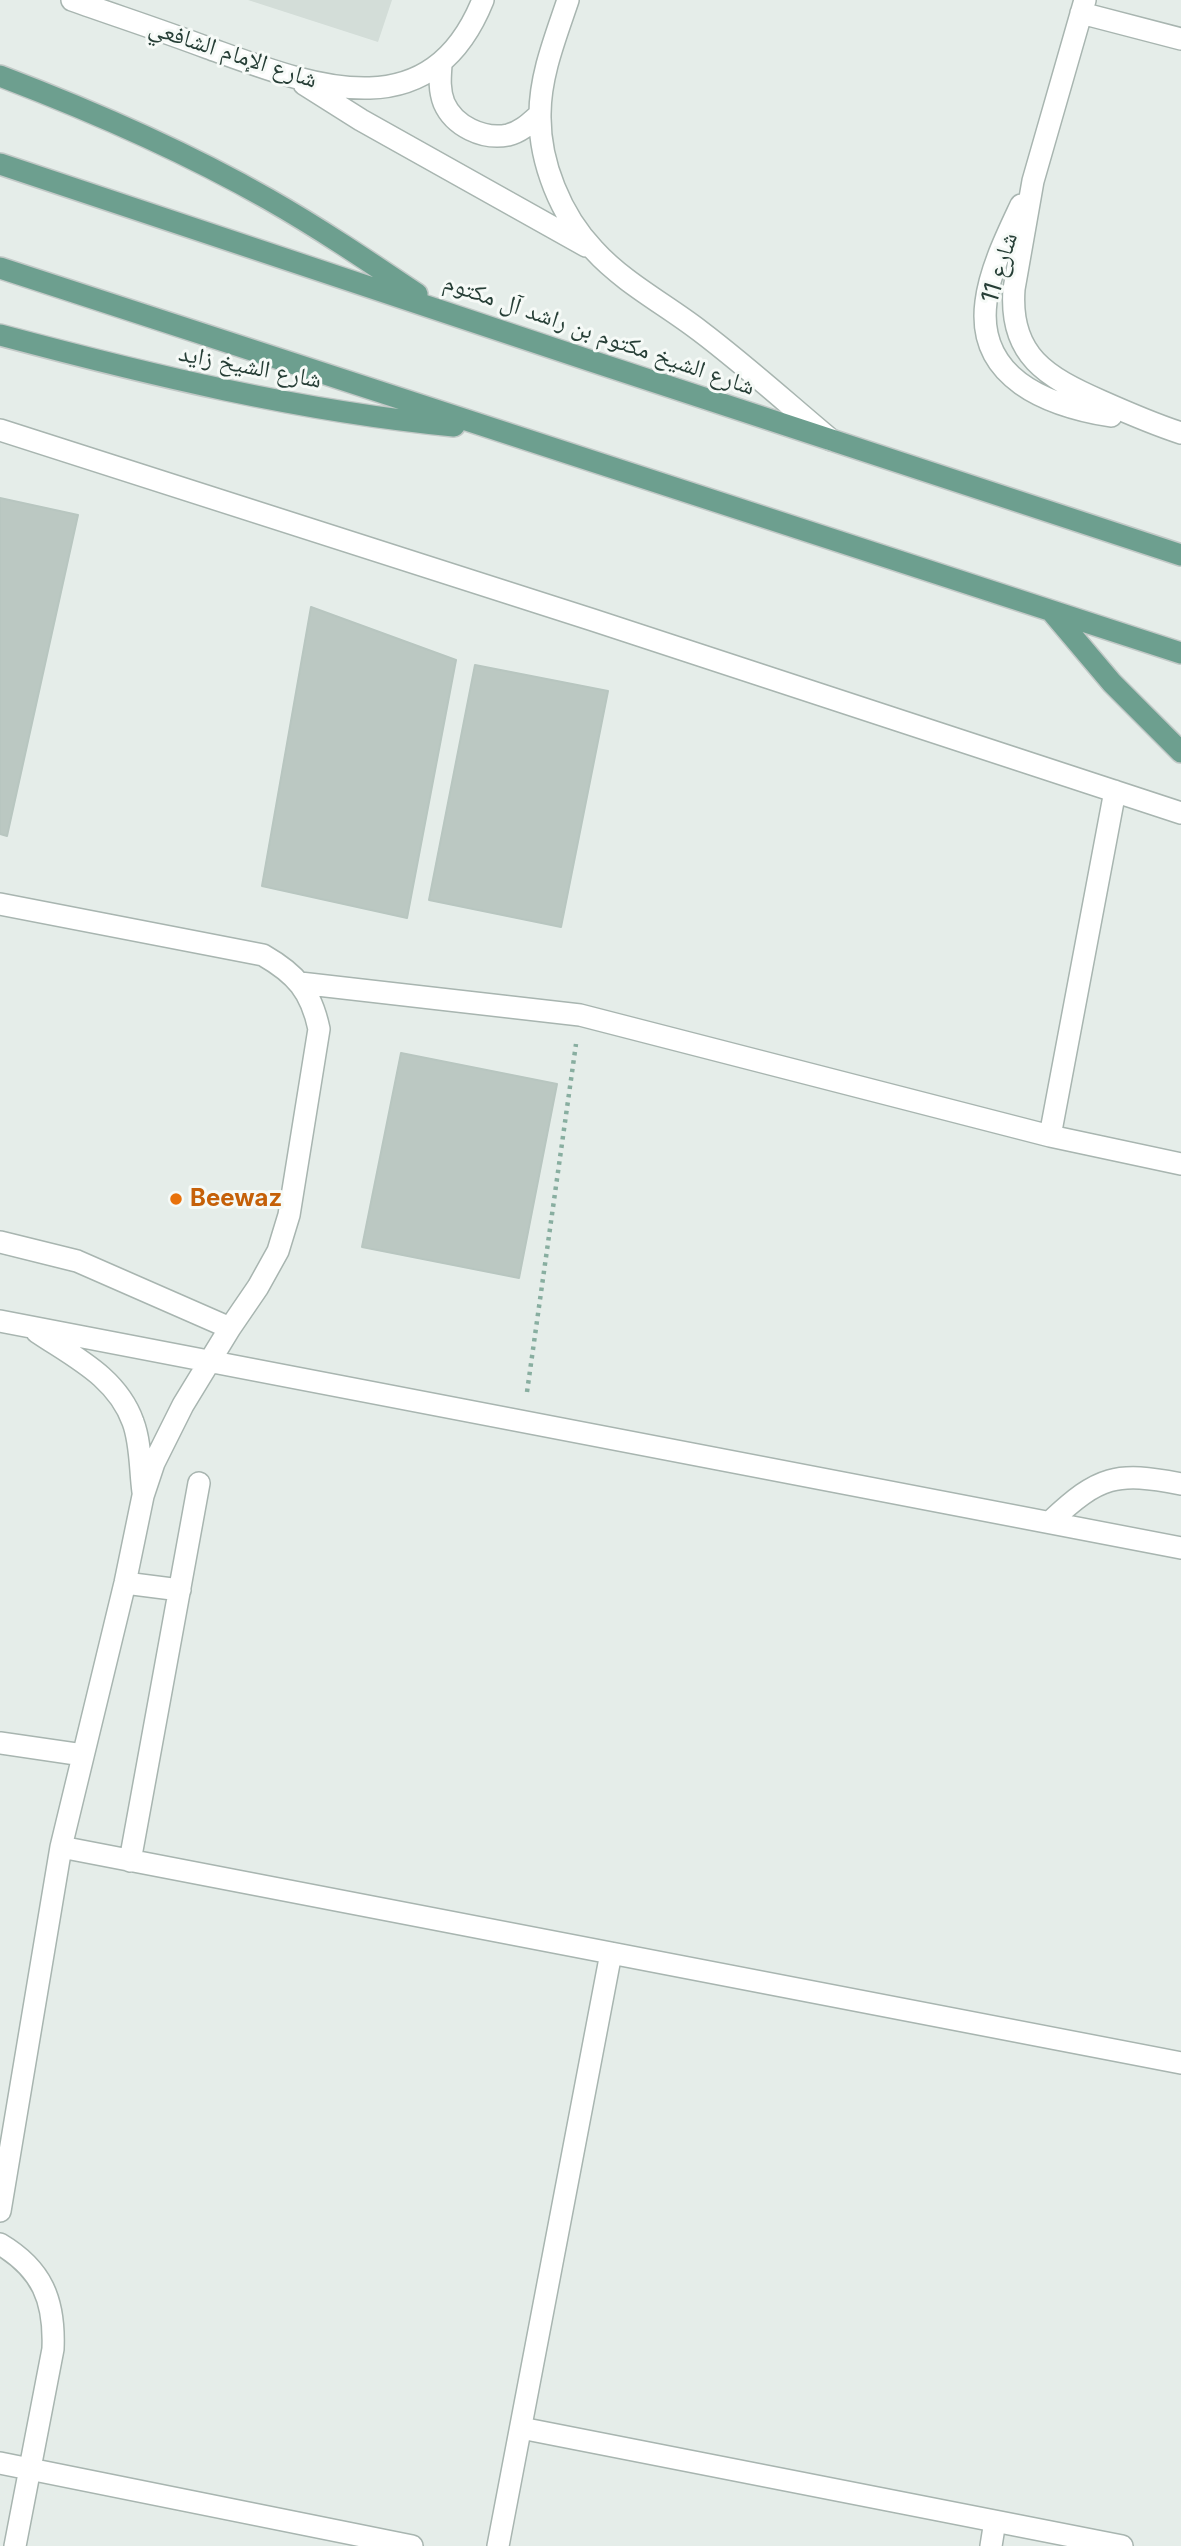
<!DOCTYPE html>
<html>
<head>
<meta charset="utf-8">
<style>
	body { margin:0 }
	canvas { display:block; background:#e5ede9 }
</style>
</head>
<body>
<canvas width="1181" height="2546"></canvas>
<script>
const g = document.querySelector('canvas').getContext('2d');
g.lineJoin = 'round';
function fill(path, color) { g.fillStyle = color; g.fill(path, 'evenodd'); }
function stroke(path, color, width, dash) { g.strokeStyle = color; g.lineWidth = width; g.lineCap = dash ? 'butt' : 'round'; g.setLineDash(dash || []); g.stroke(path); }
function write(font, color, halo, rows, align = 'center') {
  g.font = font + ' Inter,"Noto Naskh Arabic",sans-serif'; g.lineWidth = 6; g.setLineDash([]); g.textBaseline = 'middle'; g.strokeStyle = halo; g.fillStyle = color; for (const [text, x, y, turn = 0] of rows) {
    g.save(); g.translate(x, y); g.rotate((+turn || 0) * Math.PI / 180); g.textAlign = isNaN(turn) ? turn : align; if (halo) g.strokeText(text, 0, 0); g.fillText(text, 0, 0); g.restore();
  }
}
fill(new Path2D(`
	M248 0H392L378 42Z`), '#d3ddd8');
const building = new Path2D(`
	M0 498 78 515 7 836 0 834Z
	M311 607 456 660 407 918 262 886Z
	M475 665 608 691 561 927 429 900Z
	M401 1053 557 1084 519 1278 362 1247Z`);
fill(building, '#bbc8c2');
stroke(building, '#b8c6c0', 2);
const minor = new Path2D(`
	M72 0C117 16 163 31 208 48 311 85 429 134 483 0
	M568 0C556 36 540 75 540 114 539 162 561 216 594 250 624 283 665 304 700 331 745 365 788 404 831 440
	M1085 0 1033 181 1014 289C1009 356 1047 377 1101 401 1128 413 1153 424 1181 433
	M1081 13 1181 39
	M441 65C440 78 439 90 444 103 454 126 483 140 508 135 521 132 530 123 540 114
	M304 84 361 120 586 246
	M1021 205C1007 235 990 269 986 302 976 379 1049 406 1111 416
	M0 430 593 620 1181 813
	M0 904 263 955C296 974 311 991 319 1029L289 1215 278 1251 258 1287 230 1328 183 1405 154 1463 143 1496 125 1583 61 1847 0 2211
	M300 983 580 1015 1050 1136 1181 1164
	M1050 1136 1115 791
	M0 1242 77 1261 230 1328
	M0 1321 1181 1548
	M37 1332C74 1357 117 1377 133 1422 141 1443 140 1470 143 1492
	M1051 1521C1099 1476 1116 1471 1181 1484
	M125 1583 180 1590
	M0 1743 83 1755
	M61 1847 1181 2063
	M130 1861 199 1483
	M0 2244C42 2269 55 2300 53 2349L15 2546
	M521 2428 1122 2546
	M0 2463 412 2546
	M498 2546 611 1953
	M991 2546 995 2521`);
const major = new Path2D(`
	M0 76C92 111 182 150 268 199 319 228 368 261 417 294
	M0 164C394 294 786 428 1181 555
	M0 268 1181 653
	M0 335C150 375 299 411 454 426
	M1052 612 1112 683 1181 752`);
stroke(minor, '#a8b5b0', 24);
stroke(major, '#c2c9c7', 24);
stroke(new Path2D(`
	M527 1392 576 1044`), '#88aea0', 4.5, [3.5, 5]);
stroke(minor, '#fff', 21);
stroke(major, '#6d9f8f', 21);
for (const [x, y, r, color] of [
	[176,1199,7,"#e8710a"]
]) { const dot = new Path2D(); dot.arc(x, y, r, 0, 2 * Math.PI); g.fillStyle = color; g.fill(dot); stroke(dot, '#f6faf7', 2.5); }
write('24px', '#263e36', '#f6faf7', [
	["شارع الإمام الشافعي",233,54,18],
	["شارع 11",1000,268,-73],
	["شارع الشيخ مكتوم بن راشد آل مكتوم",599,335,19],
	["شارع الشيخ زايد",250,367,11]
]);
write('bold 24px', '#c56008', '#f6faf7', [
	["Beewaz",190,1199]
], 'left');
</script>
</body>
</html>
